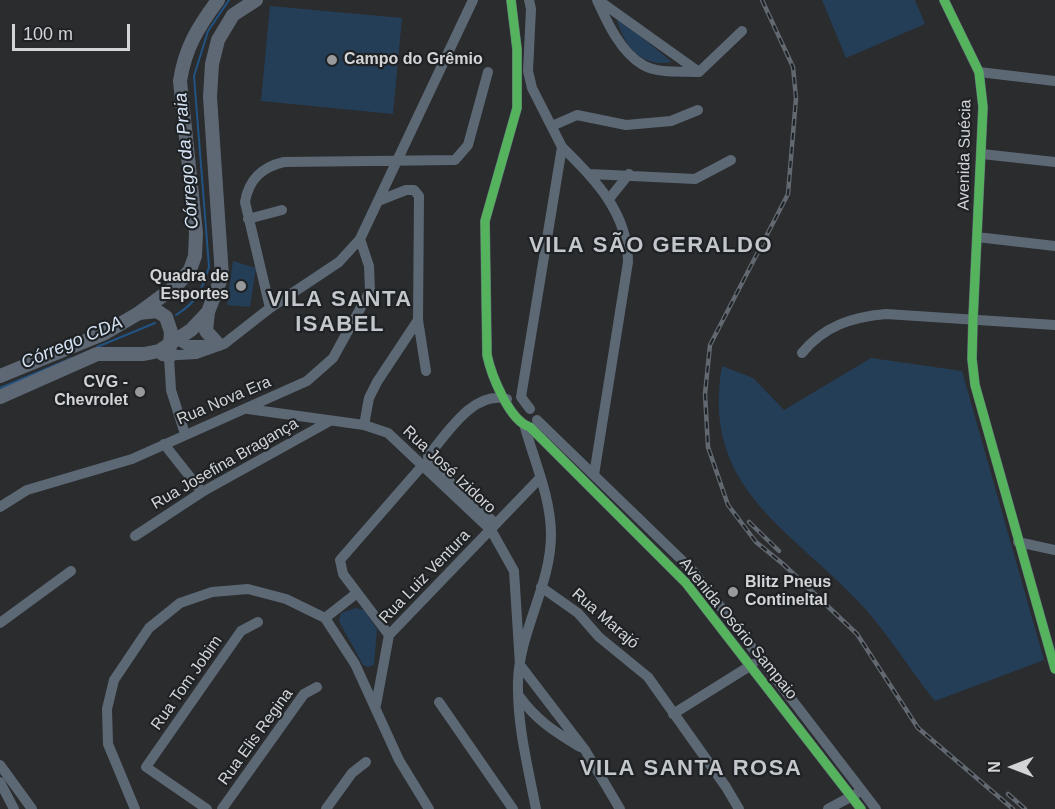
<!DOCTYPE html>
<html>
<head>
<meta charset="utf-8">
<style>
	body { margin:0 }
	#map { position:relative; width:1055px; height:809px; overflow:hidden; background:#2a2c2e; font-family:Helvetica,sans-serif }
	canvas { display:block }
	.north { position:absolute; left:983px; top:737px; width:60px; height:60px; -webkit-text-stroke:4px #1f2225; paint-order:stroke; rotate:270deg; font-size:16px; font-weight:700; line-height:24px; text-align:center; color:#d2d4d6 }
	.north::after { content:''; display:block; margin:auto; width:21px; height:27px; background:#d2d4d6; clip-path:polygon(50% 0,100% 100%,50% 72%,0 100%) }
	.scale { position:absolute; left:12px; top:24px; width:118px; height:27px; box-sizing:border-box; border:3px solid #d2d4d6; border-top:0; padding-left:8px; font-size:18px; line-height:21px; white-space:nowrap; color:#d2d4d6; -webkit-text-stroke:4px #1f2225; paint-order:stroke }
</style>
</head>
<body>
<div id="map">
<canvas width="1055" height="809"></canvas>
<div class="north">N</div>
<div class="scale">100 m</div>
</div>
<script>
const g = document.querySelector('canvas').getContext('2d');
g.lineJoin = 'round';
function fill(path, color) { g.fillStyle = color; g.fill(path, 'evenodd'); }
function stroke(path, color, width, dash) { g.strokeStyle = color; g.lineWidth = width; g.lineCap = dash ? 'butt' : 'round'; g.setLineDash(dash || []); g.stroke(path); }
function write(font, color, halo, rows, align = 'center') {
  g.font = font + ' Helvetica,sans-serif'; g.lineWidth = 4.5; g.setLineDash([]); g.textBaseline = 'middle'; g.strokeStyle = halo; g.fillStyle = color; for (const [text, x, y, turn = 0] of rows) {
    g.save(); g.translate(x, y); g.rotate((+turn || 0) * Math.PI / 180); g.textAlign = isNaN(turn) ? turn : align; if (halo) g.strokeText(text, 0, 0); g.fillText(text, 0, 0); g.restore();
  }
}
fill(new Path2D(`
	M822 0H915L925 24 846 58Z
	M270 6 402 18 393 114 261 101Z
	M616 16 672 62C640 68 623 45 616 16Z
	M233 261 256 268 250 307 227 305Z
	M871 358 962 371 1044 660 935 701C908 668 887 631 857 600 786 526 701 486 722 366L753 378 784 410Z
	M356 608 364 610 377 629 374 665 368 667 363 665 339 621 341 613Z`), '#253e58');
stroke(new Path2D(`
	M176 315C198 301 201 292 209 267L194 76 208 31 229 0
	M97 347 155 323
	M0 388 72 358`), '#215383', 2);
stroke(new Path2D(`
	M511 0 517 49V108L485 221 487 355C491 374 509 421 530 427L686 583 861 809
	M529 0 531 9 528 71 532 88 562 147 521 397 530 409
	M597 0C607 22 621 53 643 65 658 74 683 71 699 72
	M598 0 699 72
	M944 0 979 72 983 107 973 319 972 359 975 385 1055 669
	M699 72 742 31
	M979 72 1055 81
	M552 126 577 115 626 125 671 121 698 110
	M562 147C595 179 628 213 628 262L594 475
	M982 154 1055 162
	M590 174 695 179 731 160
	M609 199 629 174
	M248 219 282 210
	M977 237 1055 246
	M270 308 245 202C249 179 262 167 284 162L455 160 468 145 488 72
	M418 320 426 371
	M178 340 186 345H212
	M802 353C824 326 852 317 886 314L1055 325
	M162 356 196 354 224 344 270 308 339 262 360 239 473 0
	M169 357 171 390 185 434
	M248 409 364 425 388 433 491 530 514 571 520 665
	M537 420 693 571 876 809
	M524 424C534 461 551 497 551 535 551 585 519 632 518 682 517 725 528 767 536 809
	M364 425 369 398 377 382 418 320 419 196 414 190H406L378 201
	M164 444 202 492
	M0 507 27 490 132 459 307 381 333 358 370 291 369 266 360 239
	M496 524 429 463 428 456C447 434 473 390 507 399
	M135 536 202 492 330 421
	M1018 542 1055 550
	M541 587 578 613 599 637 648 677 726 787 739 809
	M325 618 357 593
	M0 623 71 571
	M389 635 343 574 340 560 422 466
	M520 665 585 750 620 809
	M519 696C536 720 555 732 580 747
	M439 702 513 809
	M376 705 389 635 540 478
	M673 714 753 664
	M0 765 32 809
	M0 782 14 809
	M135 809 108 744 107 709 114 680 149 628 180 603 212 592 248 589 286 599 325 618 355 664 399 760 429 809
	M207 809 146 767 241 631 258 622
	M222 809 304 694 317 687
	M326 809 352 773 366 762
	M828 809 856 794`), '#5d6875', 10);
stroke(new Path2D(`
	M208 312 206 331 218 344
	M139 313 157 311 166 317 171 332 169 357
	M0 376 105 333 139 313 177 285 190 270 195 256 196 233 180 81C185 48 198 27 218 0
	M0 397 97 354H144L159 351 191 330 208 312 222 276 210 97 212 64 218 40 233 15 256 0`), '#5e6874', 14);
const rail = new Path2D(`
	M762 0 793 67 796 98 788 194 710 345 705 394 708 447 728 505 756 542 783 564 857 634 918 728 1013 809
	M749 522 779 551
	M1008 794 1025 809`);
stroke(rail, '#61686f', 4.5);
stroke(rail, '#1f2225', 2, [7]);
stroke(new Path2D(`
	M511 0 517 49V108L485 221 487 355C491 374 509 421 530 427L686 583 861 809
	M944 0 979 72 983 107 973 319 972 359 975 385 1055 669`), '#56b35d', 9);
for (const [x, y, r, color] of [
	[332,60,6,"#97999b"],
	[241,286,6,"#97999b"],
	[140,392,6,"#97999b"],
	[733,592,6,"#97999b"]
]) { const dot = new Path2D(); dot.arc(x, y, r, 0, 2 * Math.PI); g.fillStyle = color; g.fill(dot); stroke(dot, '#1f2225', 2); }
write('bold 16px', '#d2d4d6', '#1f2225', [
	["Campo do Grêmio",344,60],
	["Quadra de",229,277,"right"],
	["Esportes",229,295,"right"],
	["CVG -",128,383,"right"],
	["Chevrolet",128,401,"right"],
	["Blitz Pneus",745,583],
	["Contineltal",745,601]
], 'left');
write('16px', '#d2d4d6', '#1f2225', [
	["Avenida Suécia",965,155,-89],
	["Rua Nova Era",224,401,-23],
	["Rua Josefina Bragança",225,464,-30],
	["Rua José Izidoro",449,470,43],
	["Rua Luiz Ventura",425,577,-46],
	["Rua Marajó",605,619,41],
	["Avenida Osório Sampaio",738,629,51],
	["Rua Tom Jobim",187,683,-55],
	["Rua Elis Regina",256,737,-54]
]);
write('italic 18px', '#d5e4f4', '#1f2225', [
	["Córrego da Praia",187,161,-95],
	["Córrego CDA",72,343,-23]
]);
g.letterSpacing = '1.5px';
write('bold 22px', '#c3c7cb', '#1f2225', [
	["VILA SÃO GERALDO",651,246],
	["VILA SANTA",340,300],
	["ISABEL",340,325],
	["VILA SANTA ROSA",691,769]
]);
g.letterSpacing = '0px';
</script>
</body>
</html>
